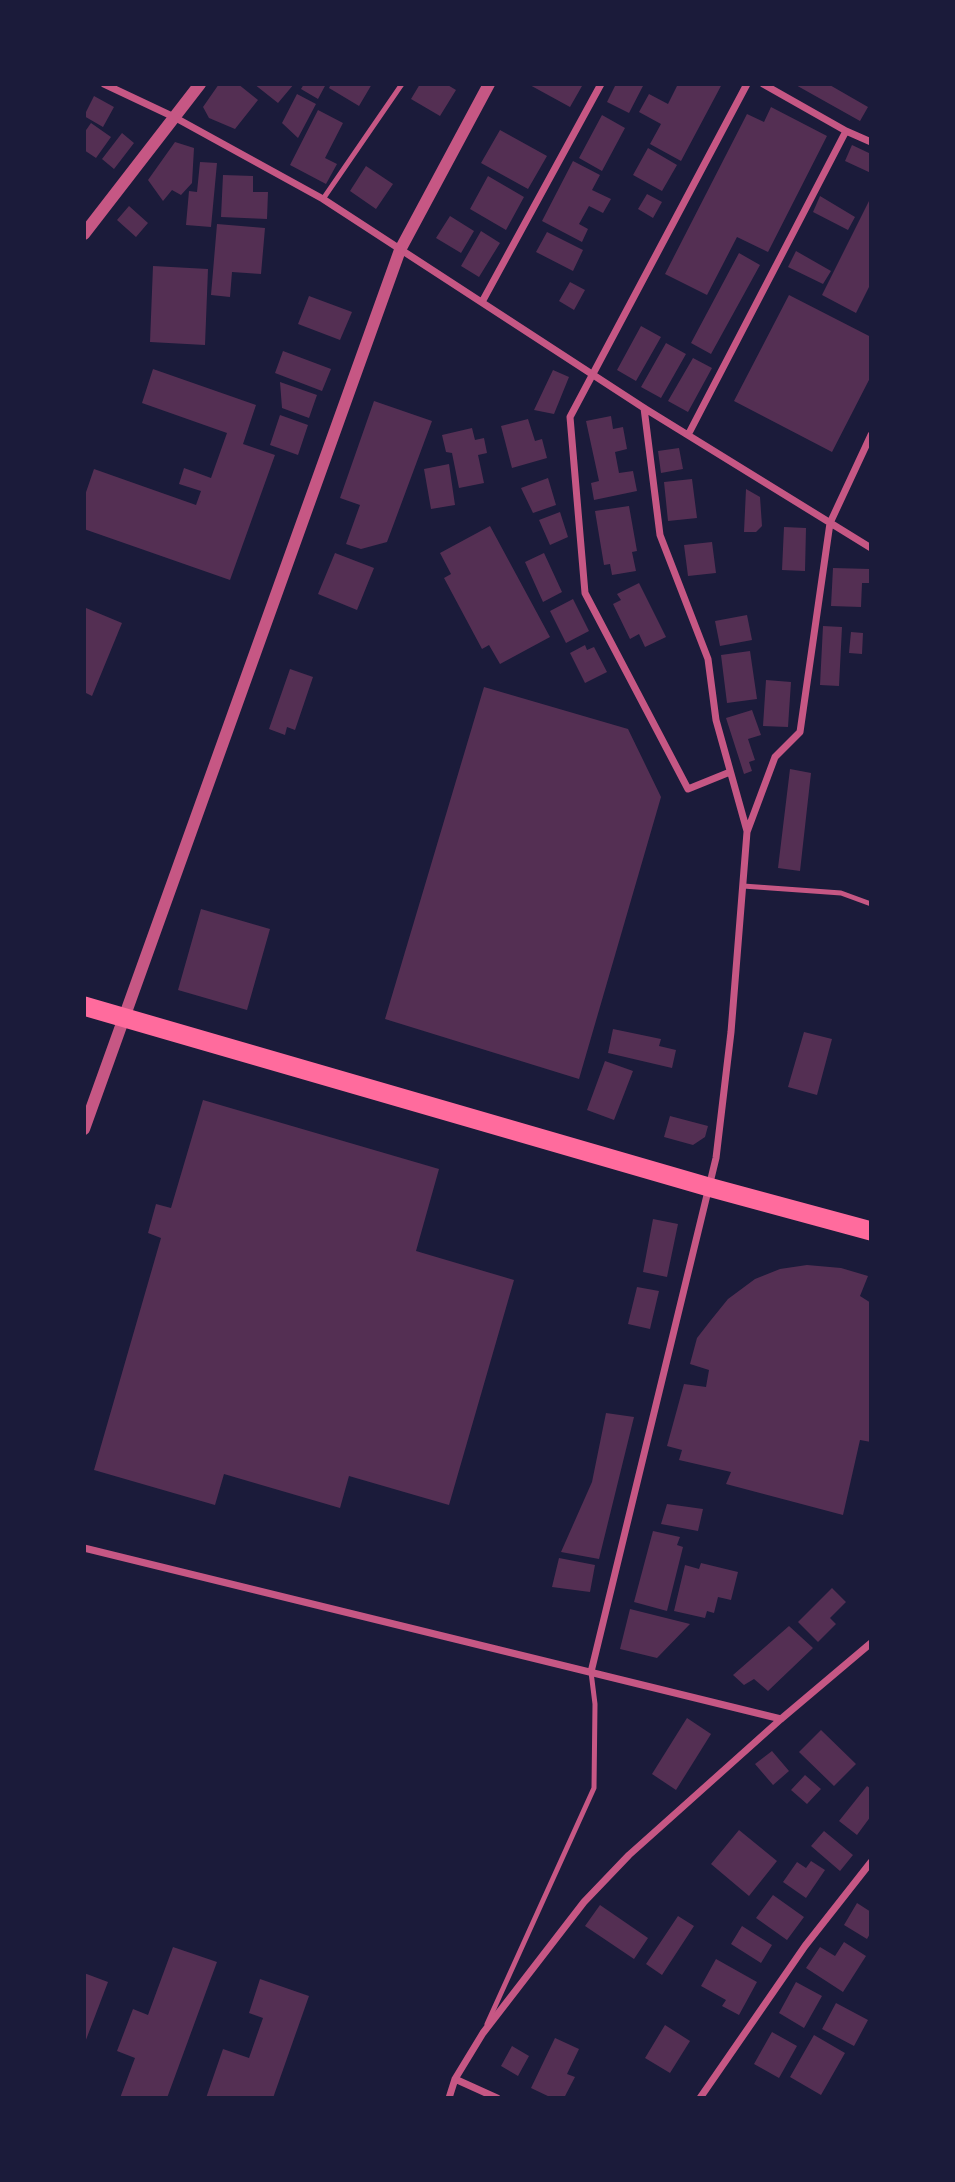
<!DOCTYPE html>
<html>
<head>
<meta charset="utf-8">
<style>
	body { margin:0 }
	#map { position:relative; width:955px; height:2182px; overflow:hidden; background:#1b1b3a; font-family:"Times New Roman",serif }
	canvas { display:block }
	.frame { position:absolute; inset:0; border:86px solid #1b1b3a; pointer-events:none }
</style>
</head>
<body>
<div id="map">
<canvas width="955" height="2182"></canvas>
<div class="frame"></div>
</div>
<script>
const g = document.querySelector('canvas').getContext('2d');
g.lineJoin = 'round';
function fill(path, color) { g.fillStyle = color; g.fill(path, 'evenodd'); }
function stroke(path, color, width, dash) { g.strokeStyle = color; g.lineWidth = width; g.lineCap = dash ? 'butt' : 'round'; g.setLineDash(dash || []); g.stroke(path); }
fill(new Path2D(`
	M219 84H238L258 100 235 129 209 118 203 107Z
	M254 84H294L278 103Z
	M304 84H326L318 99 301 89Z
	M331 84H372L359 106 329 88Z
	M420 84H446L456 90 440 116 411 99Z
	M528 84H579L582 86 570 107Z
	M616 84H644L629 113 607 102Z
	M678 84H722L681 161 650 144 661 124 639 112 649 94 668 104Z
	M794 84H828L868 107 860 121Z
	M297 94 316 104 298 138 282 123Z
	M94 96 114 107 103 127 84 116Z
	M771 107 827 136 768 252 737 237 707 295 665 274 747 114 764 122Z
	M318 110 343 123 325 158 337 164 326 184 290 165Z
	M602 115 625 128 602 171 579 158Z
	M91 123 111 137 96 158 84 150V133Z
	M500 130 547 156 528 189 481 163Z
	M122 133 134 143 114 169 102 159Z
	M175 142 194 148 192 183 181 195 172 190 163 201 148 180Z
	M852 145 871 154V173L845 161Z
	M648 148 677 165 662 191 633 175Z
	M573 161 600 175 592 190 611 199 603 213 589 206 579 224 588 229 582 242 542 221Z
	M200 162 217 163 211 227 186 225 189 191 197 192Z
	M366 166 393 184 376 209 350 191Z
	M223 175 253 176V192H268L267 219 221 217Z
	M488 176 524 197 506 230 470 209Z
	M647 194 662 202 653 218 638 209Z
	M820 196 855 217 848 230 813 212Z
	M871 197V283L856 313 822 295Z
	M129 206 148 223 136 237 117 220Z
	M450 216 474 231 461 253 436 238Z
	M217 224 265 228 261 274 232 272 230 297 211 295Z
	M481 231 500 243 479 277 461 266Z
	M547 232 583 250 573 271 536 252Z
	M796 251 831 271 823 284 788 267Z
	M739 253 760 265 711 354 691 343Z
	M153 266 208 269 205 345 150 342Z
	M570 282 585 290 574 310 559 301Z
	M789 295 871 337V376L832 452 734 401Z
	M309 296 352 312 340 340 298 324Z
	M641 326 661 337 636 381 617 370Z
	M666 343 686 354 661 398 641 387Z
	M283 351 331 369 322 391 275 373Z
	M693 358 712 368 688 412 668 401Z
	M153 369 256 405 243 444 275 455 230 580 84 529V498L94 469 196 505 201 491 179 484 184 468 211 478 227 433 142 403Z
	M553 370 569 377 554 414 534 410Z
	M280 382 317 395 309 418 282 408Z
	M374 401 432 421 387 542 361 549 346 544 360 505 340 498Z
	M280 415 308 425 298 455 270 445Z
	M611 416 613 429 623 427 627 449 615 452 619 473 633 471 637 491 594 500 591 483 599 481 586 421Z
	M528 419 535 441 542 439 547 458 512 468 501 426Z
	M472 428 475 440 484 438 487 453 478 455 484 483 459 488 452 453 446 452 442 435Z
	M679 448 683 469 661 473 658 451Z
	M449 464 455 505 431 509 424 469Z
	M548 478 556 505 533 513 521 488Z
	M692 479 697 518 668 521 664 482Z
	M746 489 760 497 762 526 756 532H744Z
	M629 506 637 551 632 552 636 571 612 575 610 564 604 565 595 511Z
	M560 512 568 537 550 545 539 520Z
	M490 526 550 637 500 664 489 645 482 649 444 578 451 574 440 553Z
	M784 527 806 528 805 571 782 570Z
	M712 542 716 573 688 576 684 545Z
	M335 553 374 568 357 610 318 594Z
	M544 553 562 592 543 602 525 562Z
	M833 568 870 569V583H862L861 607 831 606Z
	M639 583 666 637 645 647 639 634 630 639 613 604 621 600 617 594Z
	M573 599 589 631 566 643 550 611Z
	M86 608 122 623 92 696 84 692Z
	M747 615 752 640 720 646 715 621Z
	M823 626 842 627 839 686 820 685Z
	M851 632 863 633 862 654 849 653Z
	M585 645 587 650 594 647 607 672 585 683 570 653Z
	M750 651 757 699 727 703 721 655Z
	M290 669 313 677 295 730 287 727 285 735 269 729Z
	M766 680 791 682 788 727 763 726Z
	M484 687 628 729 661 797 579 1079 385 1019Z
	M752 710 761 735 748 739 755 760 749 762 752 771 744 774 726 718Z
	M790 769 811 773 800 871 778 868Z
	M201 909 270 929 247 1010 178 990Z
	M613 1029 661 1039 659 1046 676 1050 672 1068 608 1053Z
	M804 1032 832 1039 817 1095 788 1087Z
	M605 1061 633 1071 614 1120 587 1110Z
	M203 1100 439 1169 416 1251 514 1280 449 1505 349 1476 340 1508 224 1474 215 1505 94 1470 161 1238 148 1233 156 1204 171 1208Z
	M670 1116 708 1126 705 1137 693 1145 664 1137Z
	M653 1219 678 1224 667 1277 643 1272Z
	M807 1265 841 1268 868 1276 860 1296 871 1303V1442L860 1440 843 1515 726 1484 731 1472 679 1460 682 1450 667 1446 684 1384 706 1387 709 1370 690 1364 697 1338 711 1320 728 1299 755 1279 780 1269Z
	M637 1287 659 1291 650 1329 628 1324Z
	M606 1413 634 1417 599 1559 561 1552 592 1482Z
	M667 1504 703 1509 698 1531 661 1524Z
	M653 1531 680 1537 677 1545 683 1547 667 1611 634 1602Z
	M559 1558 595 1565 590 1592 552 1587Z
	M701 1563 738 1572 731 1600 718 1597 714 1613 707 1611 705 1618 674 1611 685 1565 699 1569Z
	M832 1588 846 1602 830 1618 836 1624 818 1642 798 1622Z
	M630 1609 690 1624 657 1658 620 1649Z
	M789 1626 813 1648 768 1691 754 1679 744 1685 733 1675Z
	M687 1718 711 1734 676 1790 652 1774Z
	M821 1730 856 1764 834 1786 799 1752Z
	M772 1751 789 1771 773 1785 755 1764Z
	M805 1775 821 1789 807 1804 791 1790Z
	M867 1786 871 1789V1816L857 1835 839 1821Z
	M739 1830 777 1861 749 1896 711 1864Z
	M824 1831 853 1855 840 1871 811 1846Z
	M811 1861 825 1870 806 1898 783 1882 797 1862 806 1868Z
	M773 1895 804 1917 787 1940 756 1918Z
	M857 1903 871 1912V1932L867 1939 844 1925Z
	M600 1905 648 1938 634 1959 585 1926Z
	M678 1916 694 1926 662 1975 646 1964Z
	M742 1926 772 1945 761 1963 731 1944Z
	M844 1942 866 1956 843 1992 806 1968 820 1947 835 1956Z
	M173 1947 217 1962 167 2098H120L135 2058 117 2051 133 2009 148 2015Z
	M716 1959 757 1982 739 2015 722 2006 726 2000 701 1986Z
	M84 1973 108 1982 84 2045Z
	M260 1979 309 1996 273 2098H206L223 2049 249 2058 263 2018 249 2013Z
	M796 1982 822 1996 804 2028 779 2013Z
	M836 2003 868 2020 854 2046 822 2029Z
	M665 2025 690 2041 670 2073 645 2058Z
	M772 2032 797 2046 779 2078 754 2064Z
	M814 2035 845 2053 821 2095 790 2077Z
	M555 2038 579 2049 567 2074 575 2077 564 2098H552L531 2088Z
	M512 2046 529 2056 518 2076 501 2066Z`), '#542f53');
stroke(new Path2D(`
	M323 199 402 84
	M743 886 841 893 871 904
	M487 2024 594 1788 595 1704 591 1672`), '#c65784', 5);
stroke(new Path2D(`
	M104 84 174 117 323 199 644 408 871 548
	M763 84 846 131
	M482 302 601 84
	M644 408 660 535 708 659 716 720 747 831
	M688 435 846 131 871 142
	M730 772 688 789 585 593 570 417 747 84
	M84 1548 781 1719
	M591 1672 716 1158 731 1032 747 832 775 757 800 732 830 523 871 435
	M455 2079 497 2098
	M449 2098 455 2079 483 2033 584 1902 629 1855 781 1719 871 1643
	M700 2098 805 1946 871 1862`), '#c65784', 7);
stroke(new Path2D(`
	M84 234 200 84
	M84 1129 400 250 489 84`), '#c65784', 12);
stroke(new Path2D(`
	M84 1006 709 1187 871 1231`), '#ff6b9d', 19);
</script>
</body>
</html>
